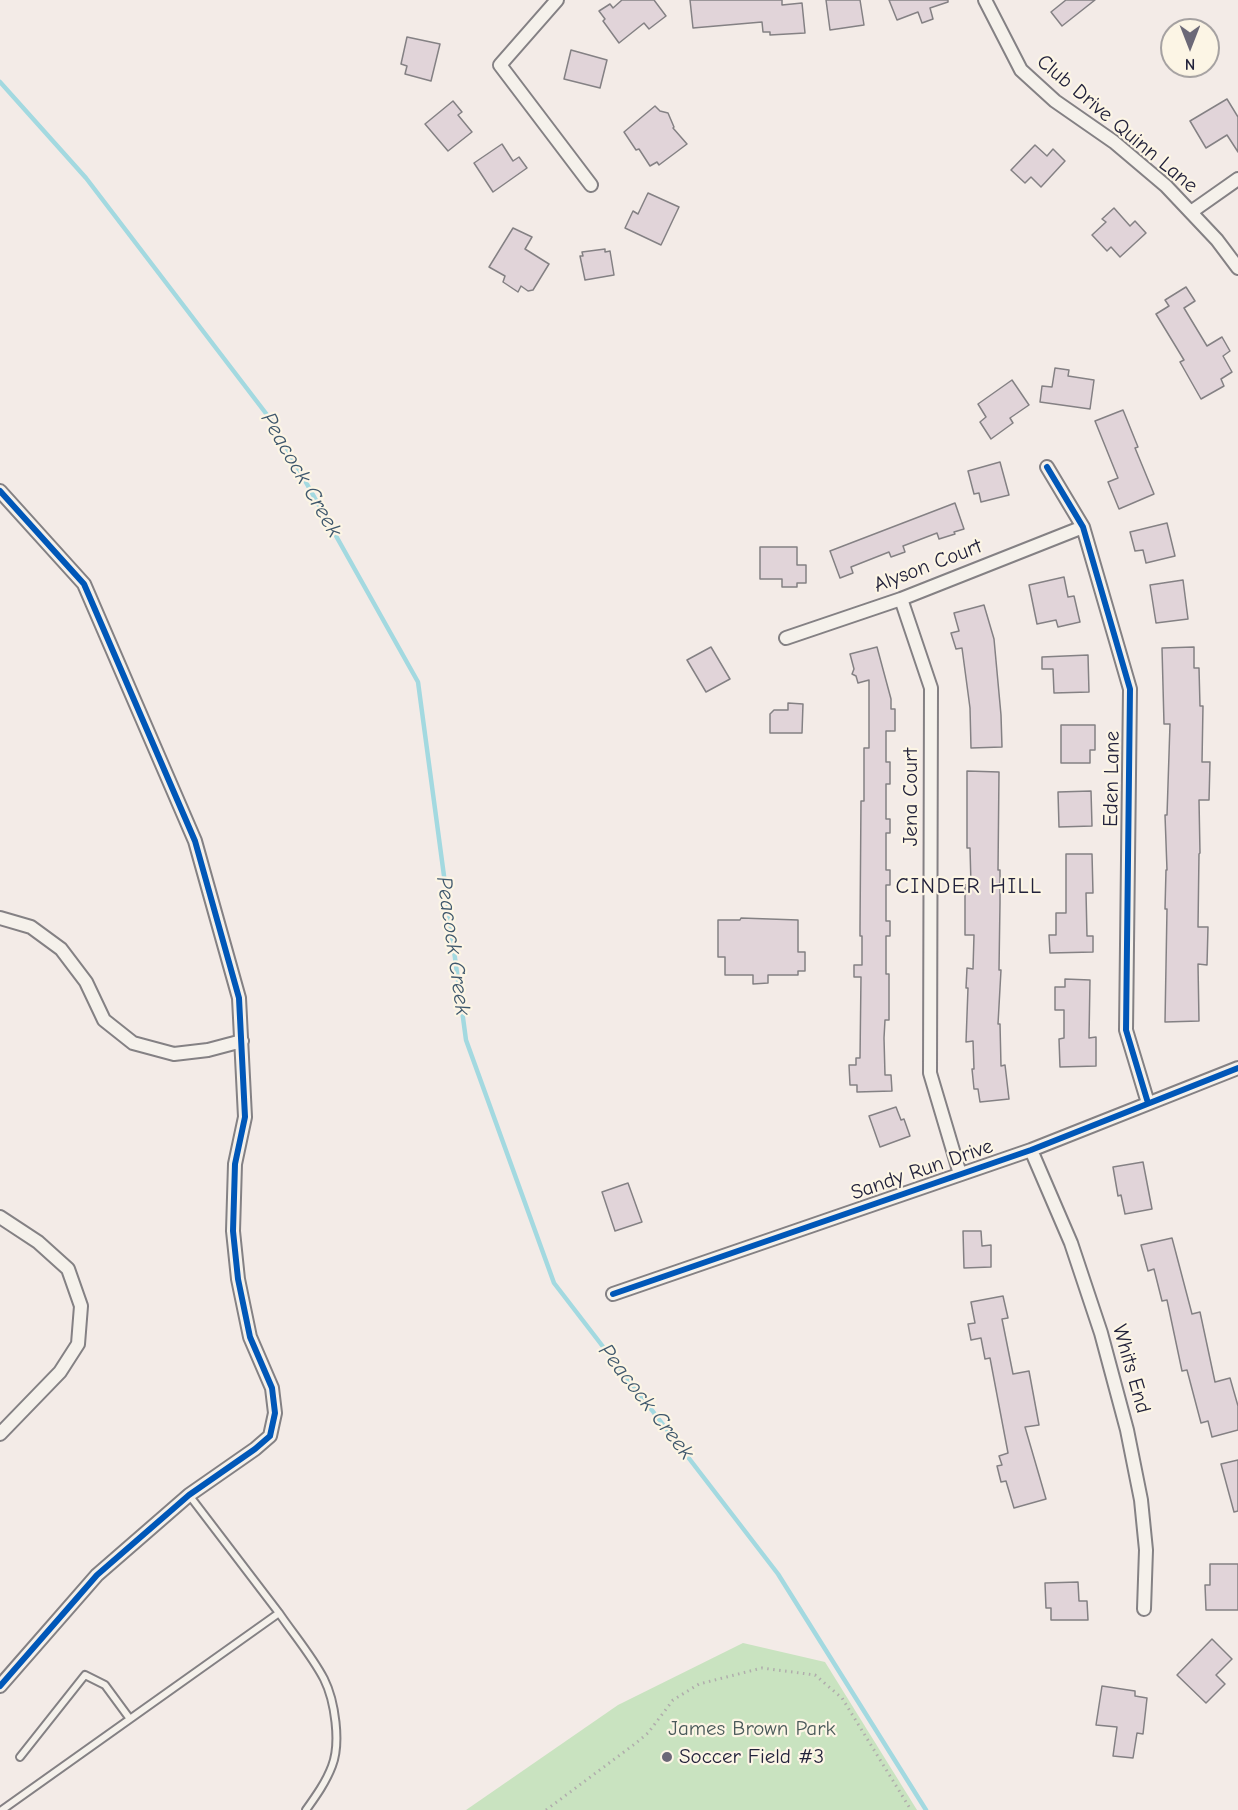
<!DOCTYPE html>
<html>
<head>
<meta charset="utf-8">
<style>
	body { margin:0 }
	#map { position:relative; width:1238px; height:1810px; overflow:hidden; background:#f3ebe7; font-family:"Comic Neue",sans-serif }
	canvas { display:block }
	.north { position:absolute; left:1160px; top:18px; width:60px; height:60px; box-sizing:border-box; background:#fcf5e5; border:2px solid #a5a1a1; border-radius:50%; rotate:180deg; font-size:16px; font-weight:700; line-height:24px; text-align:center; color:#22223b }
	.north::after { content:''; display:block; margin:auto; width:21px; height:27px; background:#6b6877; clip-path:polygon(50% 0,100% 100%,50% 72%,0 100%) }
</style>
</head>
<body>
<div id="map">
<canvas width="1238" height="1810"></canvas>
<div class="north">N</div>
</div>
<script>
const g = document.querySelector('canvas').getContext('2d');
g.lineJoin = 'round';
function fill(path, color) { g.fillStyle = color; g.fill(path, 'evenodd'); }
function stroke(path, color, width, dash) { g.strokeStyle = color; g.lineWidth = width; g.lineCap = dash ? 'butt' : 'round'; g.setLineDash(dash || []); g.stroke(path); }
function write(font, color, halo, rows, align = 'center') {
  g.font = font + ' "Comic Neue",sans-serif'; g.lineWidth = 4.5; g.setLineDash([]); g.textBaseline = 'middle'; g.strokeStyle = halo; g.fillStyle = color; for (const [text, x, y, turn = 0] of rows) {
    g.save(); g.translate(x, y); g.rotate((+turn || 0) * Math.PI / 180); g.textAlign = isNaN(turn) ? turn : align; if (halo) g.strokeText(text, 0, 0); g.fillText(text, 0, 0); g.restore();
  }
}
fill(new Path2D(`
	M743 1643 825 1662 917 1810H466L618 1705Z`), '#c9e3c0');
stroke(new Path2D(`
	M0 82 86 178 271 420 418 682 466 1040 554 1283 778 1574 926 1810`), '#a3d9e0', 4.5);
const building = new Path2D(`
	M622 0H654L666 16 649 29 644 23 619 43 603 21 605 19 599 11 610 4 613 8Z
	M690 0H782V5L802 3 805 33 770 35V32H763L762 22 693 28Z
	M826 0H860L864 25 830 30Z
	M889 0H948V2L930 8 933 19 922 23 918 12 897 20Z
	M1066 0H1095L1062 26 1051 12Z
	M407 37 440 44 431 81 405 74 407 66 401 64Z
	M571 50 607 60 600 88 564 79Z
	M1227 99 1238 117V152L1227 135 1206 148 1190 121Z
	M453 101 462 112 458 115 472 132 448 151 425 124Z
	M655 106 660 111 668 113 674 127 673 128 687 144 659 165 657 162 650 166 639 149 636 150 624 132Z
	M502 144 513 161 519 157 527 168 493 192 474 163Z
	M1035 145 1047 156 1053 149 1065 161 1041 187 1031 177 1025 183 1011 170Z
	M648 193 679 207 661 245 625 228 633 211 638 214Z
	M1114 208 1130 226 1135 221 1146 233 1120 257 1111 247 1107 251 1092 235 1106 222 1102 219Z
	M513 228 532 237 525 249 549 264 533 290 528 291 521 286 518 292 503 282 505 276 489 267Z
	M605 249V252L610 251 614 275 585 280 580 256H583L582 252Z
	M1186 287 1195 301 1184 308 1207 346 1222 337 1230 351 1223 356 1232 372 1221 379 1224 386 1201 399 1180 362 1184 360 1156 314 1169 306 1165 300Z
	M1055 368 1069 370 1068 376 1094 380 1090 409 1040 402 1042 386 1052 387Z
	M1012 380 1029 405 1010 418 1013 423 991 439 980 422 986 417 978 404Z
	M1123 410 1138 447 1135 448 1154 494 1119 509 1108 482 1118 478 1095 421Z
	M1000 462 1009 495 981 502 979 493 974 494 968 471Z
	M955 503 964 529 954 532 955 534 939 539 937 533 903 546 905 552 891 557 889 552 851 567 853 573 840 578 830 551Z
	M1167 523 1175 556 1146 563 1143 550 1135 551 1130 532Z
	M760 547H797V565H806V583H797V587H782V579H760Z
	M1064 577 1068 597 1074 596 1080 622 1058 627 1056 620 1037 624 1029 585Z
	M1183 580 1188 619 1156 623 1150 585Z
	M984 605 994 639 1001 715 1002 747 971 748 970 708 962 648 956 649 951 633 959 631 954 613Z
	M711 647 730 679 706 692 687 660Z
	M877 647 891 699V709H895V731H886V762H890V784H886V819H890V833H886V870H890V885H886V921H890V936H886V974H889V1020H885L884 1038 885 1075H891L892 1091 857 1092V1085H850L849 1065H856V1058H860L861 977H854V965H862V936H860V926L861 801H864V748H869V680L858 683 856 676 852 674 854 669 850 654Z
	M1194 647V668H1199L1200 706H1203L1202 762H1210L1209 800H1199L1200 853 1199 854 1198 927H1208L1207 965 1198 964 1199 1021 1165 1022 1167 909H1165L1166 870H1167L1165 815H1167L1170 724H1164L1162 648Z
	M1088 655 1089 692 1054 693 1053 669H1042V657Z
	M788 703 803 704 802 733H770V714L774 710H788Z
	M1061 725H1095V750H1090V763H1061Z
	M967 771 999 772 998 870H1000V903L999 970H1001L998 1024H1000L1001 1066 1005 1065 1009 1099 980 1102 978 1089H974L972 1069H974L973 1041 966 1042 968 988H966L967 968 973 969 974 935H965V885H971L970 848H967Z
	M1091 791 1092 826 1059 827 1058 792Z
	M1066 854H1092L1093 893H1086L1087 936H1093V952L1050 953 1049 935H1056V913H1066Z
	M741 918 798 920V952H805V971H798V975H768V983L753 984V975H725V957H718V920H740Z
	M1065 979 1090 980 1089 1038 1096 1037V1066L1060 1067 1059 1039 1064 1038V1010H1055V987H1065Z
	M896 1107 901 1120 904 1119 910 1136 880 1147 869 1116Z
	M1143 1162 1152 1209 1125 1214 1121 1195 1118 1196 1113 1167Z
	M628 1183 642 1222 615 1231 602 1192Z
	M963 1231H981L982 1246 991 1245V1267L964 1268Z
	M1172 1238 1192 1314 1200 1312 1215 1382 1230 1378 1238 1406V1430L1212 1437 1208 1421 1201 1423 1187 1370 1182 1371 1167 1300 1162 1301 1154 1269 1148 1271 1141 1245Z
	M1003 1296 1008 1318 1002 1319 1013 1374 1029 1371 1039 1425 1025 1427 1046 1499 1014 1508 1006 1481 1001 1482 997 1466 1002 1465 999 1456 1008 1453 990 1358 985 1359 981 1338 971 1340 968 1324 975 1323 971 1302Z
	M1238 1460V1511L1234 1512 1221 1464Z
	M1210 1564H1238V1610H1206L1205 1585H1210Z
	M1078 1582 1079 1601H1087L1088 1620H1051V1608H1046L1045 1583Z
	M1212 1639 1232 1659 1216 1675 1225 1684 1206 1703 1177 1675Z
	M1102 1686 1135 1691V1696L1147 1698 1143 1734 1137 1733 1133 1758 1113 1756 1117 1727 1096 1725Z`);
fill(building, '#e1d4d9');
stroke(building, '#848184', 1.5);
const lane = new Path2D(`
	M279 1613C294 1635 312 1656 324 1679 335 1701 341 1743 332 1766 326 1782 316 1796 306 1810
	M20 1757 85 1675 105 1685 130 1719
	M2 1810 279 1613 189 1495`);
const street = new Path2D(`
	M557 0 500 65 591 185
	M985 0 1021 70 1055 101 1114 142 1166 186 1217 240 1238 268
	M1191 212 1238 179
	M1047 467 1083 527 1130 689 1126 1030 1148 1103
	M0 491 84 584 195 841 239 998 245 1117 235 1164 233 1231 238 1279 250 1337 272 1388 275 1413 270 1436 255 1449 189 1495 97 1575 0 1686
	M901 599 931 688 930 1073 960 1174
	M786 638 901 599 1083 527
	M0 918 31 927 61 949 86 982 104 1020 133 1043 174 1054 208 1050 242 1041
	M1031 1150 1071 1243 1101 1333 1127 1430 1141 1500 1146 1550 1144 1609
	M0 1217 38 1242 68 1269 81 1306 78 1344 60 1372 0 1434
	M613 1294 1031 1150 1238 1068`);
stroke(lane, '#848184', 10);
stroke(street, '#848184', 16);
stroke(new Path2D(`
	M546 1810 636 1743 648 1733 673 1700 699 1684 762 1668 815 1675 842 1698 911 1810`), '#b0adac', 3, [1.5, 4.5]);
stroke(lane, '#f5f1eb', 6);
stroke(street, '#f5f1eb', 12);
stroke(new Path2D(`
	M1047 467 1083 527 1130 689 1126 1030 1148 1103
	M0 491 84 584 195 841 239 998 245 1117 235 1164 233 1231 238 1279 250 1337 272 1388 275 1413 270 1436 255 1449 189 1495 97 1575 0 1686
	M613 1294 1031 1150 1238 1068`), '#0057b8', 6);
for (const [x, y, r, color] of [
	[667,1757,6,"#6b6877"]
]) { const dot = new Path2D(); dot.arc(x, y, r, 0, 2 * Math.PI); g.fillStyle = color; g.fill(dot); stroke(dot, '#fcf5e5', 2); }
write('21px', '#22223b', '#fcf5e5', [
	["Club Drive Quinn Lane",1117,124,40],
	["Alyson Court",928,566,-21],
	["Eden Lane",1112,779,-89],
	["Jena Court",911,797,-90],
	["Sandy Run Drive",922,1170,-19],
	["Whits End",1131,1369,74]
]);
write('21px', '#4a5a5a', '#fcf5e5', [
	["James Brown Park",752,1729]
]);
write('21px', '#22223b', '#fcf5e5', [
	["Soccer Field #3",679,1757]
], 'left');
write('italic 22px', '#3e576c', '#fcf5e5', [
	["Peacock Creek",301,475,60],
	["Peacock Creek",453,946,82],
	["Peacock Creek",646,1402,52]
]);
g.letterSpacing = '1.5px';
write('22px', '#22223b', '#fcf5e5', [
	["CINDER HILL",969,887]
]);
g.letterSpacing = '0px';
</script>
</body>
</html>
